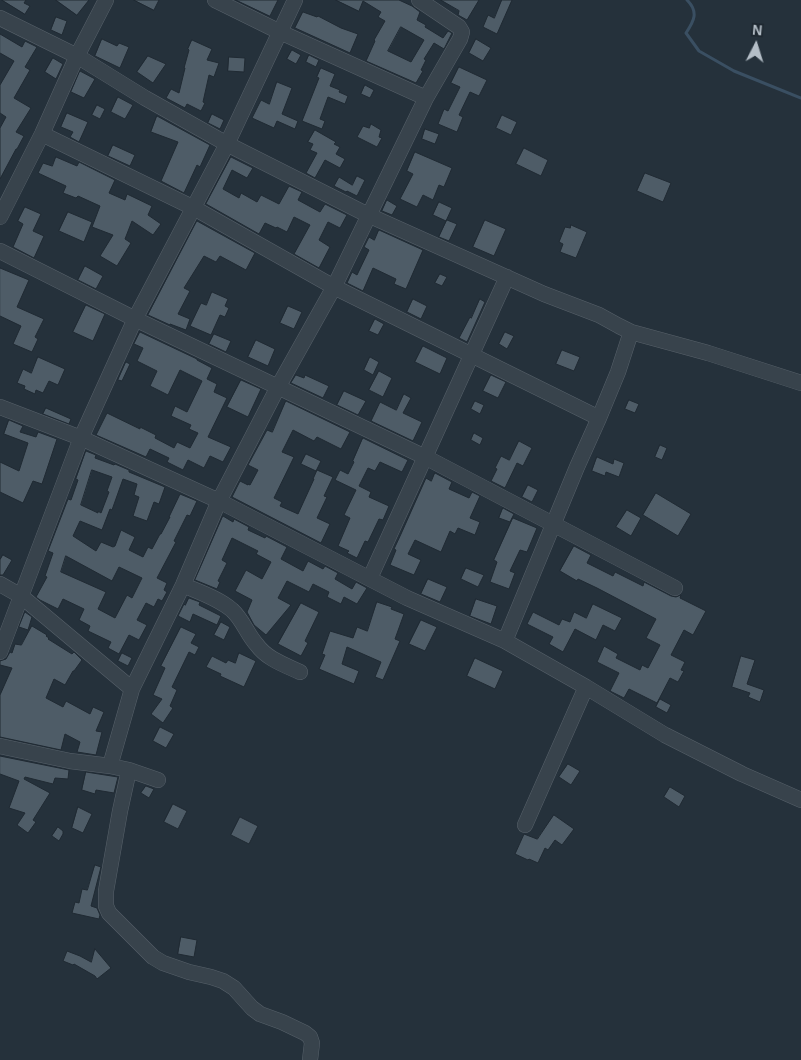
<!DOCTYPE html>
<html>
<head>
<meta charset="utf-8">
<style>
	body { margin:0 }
	#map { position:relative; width:801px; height:1060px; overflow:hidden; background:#25313b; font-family:Helvetica,sans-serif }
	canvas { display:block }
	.north { position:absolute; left:731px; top:20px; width:50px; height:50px; -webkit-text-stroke:4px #1e2831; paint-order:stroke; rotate:5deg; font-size:14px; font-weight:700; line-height:20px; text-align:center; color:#b4bec7 }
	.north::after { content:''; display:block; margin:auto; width:18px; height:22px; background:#b4bec7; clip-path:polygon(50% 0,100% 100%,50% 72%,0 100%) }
</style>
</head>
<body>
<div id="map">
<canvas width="801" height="1060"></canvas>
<div class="north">N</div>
</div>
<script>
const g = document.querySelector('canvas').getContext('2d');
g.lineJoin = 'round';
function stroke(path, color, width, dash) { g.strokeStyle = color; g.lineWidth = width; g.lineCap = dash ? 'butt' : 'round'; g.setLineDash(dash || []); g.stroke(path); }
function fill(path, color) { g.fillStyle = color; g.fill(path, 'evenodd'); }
stroke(new Path2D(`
	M687 0C699 12 694 21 686 33L699 51 734 71 801 98`), '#3a4f62', 3);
const building = new Path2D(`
	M2 0H26L24 3 30 6 25 14Z
	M56 0H89L77 15Z
	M134 0H159L154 10Z
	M236 0H278L270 16Z
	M336 0H399L412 6 420 12 417 20 426 25 425 27 443 38 448 31 452 33 444 49 434 43 424 59 426 60 421 70 423 71 416 83 366 61 375 41 374 40 385 21 378 17 381 12 363 1 359 11ZM401 27 424 40 411 62 388 51Z
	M441 0H479L467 20 458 15 459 11Z
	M502 0H512L497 34 483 27 488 15 494 18Z
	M303 12 317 17 318 16 341 28 358 34 350 53 295 28Z
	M56 17 67 21 62 35 51 30Z
	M0 34 22 47 25 41 37 47 25 67 30 70 14 98 31 108 16 132 24 136 17 149H16L0 179V128L6 117 0 113V85L14 61 0 53Z
	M102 39 117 46 119 43 129 47 120 68 95 56Z
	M476 39 491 48 483 61 469 53Z
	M192 40 212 49 207 60 219 63 214 77 209 75 203 102 205 103 201 111 187 104 185 108 166 98 171 89 179 93 185 68H184L189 50 188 49Z
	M292 50 301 55 296 64 287 59Z
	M309 55 319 60 316 67 306 62Z
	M148 56 166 64 153 83 137 72Z
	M229 57 245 58 244 72 228 71Z
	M53 58 63 64 56 79 45 72Z
	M459 67 487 80 479 96 470 92 459 115 463 117 457 132 438 124 444 109 448 111 460 87 451 83Z
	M321 68 335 74 330 86 340 90 339 92 348 96 345 104 328 97 320 119 325 121 322 129 302 121 319 78 317 77Z
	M80 71 95 79 84 98 71 92Z
	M277 82 292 88 282 114 298 121 295 129 277 121 274 128 252 118 261 100 269 104Z
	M365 85 374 90 370 98 361 94Z
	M118 97 133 105 125 119 111 112Z
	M97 105 105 109 100 119 92 115Z
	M67 113 88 122 79 142 70 137 73 132 61 127Z
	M212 114 224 120 220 129 208 123Z
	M502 115 517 122 511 135 496 128Z
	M157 116 210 145 200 167 197 165 184 193 161 181 178 142 151 132Z
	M371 124 381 130 379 137 382 138 377 147 357 137 363 126 369 128Z
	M425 129 439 134 435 144 422 139Z
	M315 130 336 142 334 144 340 147 336 154 345 159 340 168 325 160 315 178 306 173 317 153 310 150 313 144 308 142Z
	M113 145 135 155 130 166 108 156Z
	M524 148 548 160 541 176 516 164Z
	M415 152 452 168 444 187 439 185 433 200 423 195 417 207 400 199 413 174 407 171Z
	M56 157 77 166 79 162 115 180 109 193 125 200 127 194 152 206 148 215 161 224 153 235 132 221 125 239 131 243 117 266 100 256 113 235 92 227 100 206 78 196 76 198 63 193 66 186 38 173 43 163 52 166Z
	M231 157 253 168 247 178 232 170 223 189 239 198 241 193 257 202 261 195 279 204 289 186 302 192 298 200 320 212 325 204 347 215 340 228 328 222 319 240 330 247 319 268 294 254 310 225 294 217 287 232 277 227 276 228 265 223 259 234 206 204Z
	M645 173 671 183 663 202 637 191Z
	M357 176 365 180 357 196 347 191 346 192 334 186 339 177 352 185Z
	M387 200 397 206 392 215 382 211Z
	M439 202 452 208 446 221 433 215Z
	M25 207 41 214 33 231 44 236 34 258 13 247 23 224 18 221Z
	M68 212 92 222 84 242 59 231Z
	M447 220 457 224 449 241 439 237Z
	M485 220 506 229 494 256 473 247Z
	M197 221 255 253 246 270 220 256 216 262 204 256 184 288 190 291 178 314 190 319 186 330 170 324V325L148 315Z
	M571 225 587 232 576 258 560 252 563 244 559 242 565 227 570 228Z
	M379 230 423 250 406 289 394 284 396 279 373 268 363 291 347 283 352 272 357 275 369 250 364 247 369 237 374 240Z
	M85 266 103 276 96 289 78 280Z
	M0 268 29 280 17 307 44 319 35 337 38 339 32 352 13 344 21 326 0 316Z
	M440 274 447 277 442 286 435 283Z
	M212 292 228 299 225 306 229 308 225 317 220 315 211 335 190 326 201 303 206 305Z
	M413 299 427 306 421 319 407 312Z
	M480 299 485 302 467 342 459 338 470 317 471 318Z
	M86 305 105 314 93 341 73 332Z
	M288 306 302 312 294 329 280 323Z
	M375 319 384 324 378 335 369 331Z
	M140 332 197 359V360L212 368 207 379 217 384 214 392 227 398 208 437 231 447 223 462 210 456 204 468 188 460 183 470 167 462 169 458 150 449 146 457 96 435 107 413 140 429V427L156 435 155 438 174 448 177 442 190 448 198 433 189 429 191 425 171 416 175 406 187 412 202 381 180 370 168 395 150 386 157 371 137 361 143 348 134 344Z
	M505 332 514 336 507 349 499 344Z
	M214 334 231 341 226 352 209 344Z
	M256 340 275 349 268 366 248 357Z
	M423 346 447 358 440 374 415 362Z
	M562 350 580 357 574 371 556 364Z
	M38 357 65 369 58 385 49 381 43 393 36 390 35 394 24 389 25 386 17 383 23 369 31 373Z
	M370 357 379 362 373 375 364 370Z
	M126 362 130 364 122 381 118 380Z
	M379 371 392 378 383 397 369 390Z
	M296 375 304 378 305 375 329 386 323 398 291 383Z
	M491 375 506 382 498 398 483 391Z
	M241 380 261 389 248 417 227 407Z
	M344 391 366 401 358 415 337 405Z
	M404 394 411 398 403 413 422 422 413 441 371 421 380 402 396 410Z
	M629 400 639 404 635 413 625 409Z
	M286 401 350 432 341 449 317 437 314 441 293 430 282 452 294 457 274 498 282 502 280 506 298 514 314 479H313L317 470 333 477 324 496 327 497 317 518 330 524 321 543 232 497 240 481 248 485V484L250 485 258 470 248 465 267 430 272 432Z
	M475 401 484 405 480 414 471 409Z
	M46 408 71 419 69 424 43 414Z
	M9 420 23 426 20 432 36 437 38 432 57 439 42 484 33 481 23 503 0 492V462L19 471 28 443 4 434Z
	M474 433 483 438 480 445 471 440Z
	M363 438 408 460 402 472 380 462 375 471 368 468 359 486 371 492 369 497 389 506 383 520 379 519 368 542 365 541 357 558 347 553 349 551 338 546 350 518 344 515 356 490 335 480 340 470 348 474 354 462 353 461Z
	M519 441 532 448 523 466 517 463 505 488 491 481 497 469 495 468 501 456 509 460Z
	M660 445 667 448 662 460 655 457Z
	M86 451 96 455 95 458 114 465 115 464 129 470V472L165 487 159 504 154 502 147 521 133 516 139 497 134 495 137 484 123 479 112 510 110 509 102 530 80 521 73 536 96 551 101 542 113 547 115 546 121 530 135 537 129 550 143 557 148 547 152 549 160 534H161L170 517H169L180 494 197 501 190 516 187 515 174 541 176 542 157 578 167 583 164 590 167 592 162 601 158 599 154 607 146 603 137 620 147 625 139 640 129 635 119 654 108 648 111 642 88 631 90 626 79 620 84 609 63 599 58 609 40 600 36 597 47 577 45 576 53 553 48 551 68 499 71 500 78 480 76 479ZM92 470 112 477 107 491 109 492 101 513 98 511V513L81 505ZM66 556 112 581 119 567 142 578 132 598 127 595 115 618 98 609 106 592 61 572Z
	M306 454 321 461 316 471 301 464Z
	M597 457 613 464 614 459 624 463 619 477 606 472 605 476 592 471Z
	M435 473 452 482 449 489 469 498 472 492 480 496 470 518 480 522 475 535 458 528 455 534 450 531 441 552 415 540 408 554 421 560 414 575 390 565 396 550 394 549 401 534 426 478 431 481Z
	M528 485 538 490 532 502 522 497Z
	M656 493 691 514 678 536 643 515Z
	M503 508 514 514 510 522 499 518Z
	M627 510 641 518 631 536 616 527Z
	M223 516 233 522 234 519 249 527 248 530 265 538 266 536 287 547 281 559 303 571 308 561 323 569 325 566 338 573 335 579 352 589 356 582 367 588 357 604 344 597 341 604 327 597 329 592 313 584 309 592 287 581 278 598 291 605 266 635 254 625 247 612 252 600 235 591 246 570 262 579 271 562 256 554 258 551 232 538 222 560 227 563 218 581 220 582 217 589 195 580Z
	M513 518 537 528 527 552 520 550 510 571 515 573 509 589 490 582 497 562 494 560Z
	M574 546 591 555 587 563 613 576 615 572 643 586 644 582 671 596 676 597 681 595 680 598 706 611 693 635 684 630 671 655 685 662 681 670 684 671 678 682 670 678 657 703 629 689 624 698 610 691 619 673 597 662 604 646 618 654 616 658 640 670 642 665 648 668 660 645 646 638 656 619 597 588 578 579 577 581 560 571Z
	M3 555 12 560 3 575H0V560Z
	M466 568 484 575 478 587 461 579Z
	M428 579 447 587 440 602 421 594Z
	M189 598 200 602 199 605 221 616 217 625 193 614 190 622 178 616 184 604 185 605Z
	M476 599 497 606 491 624 470 616Z
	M377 602 392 607 391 609 404 614 395 639 400 641 383 680 375 677 381 662 347 647 342 664 359 671 354 684 319 669 325 655 322 654 330 631 353 638 357 627 367 631Z
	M301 603 319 612 305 641 308 643 301 656 278 644Z
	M593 604 622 618 615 631 603 625 596 640 575 629 563 652 549 644 553 637 527 624 533 612 559 625 562 619 570 622 574 612 586 618Z
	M25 612 32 617 28 630 19 627Z
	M421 620 437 627 425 651 409 644Z
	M221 622 230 627 224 640 214 635Z
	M32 626 47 635 46 636 49 638 48 639 72 654 74 652 82 660 74 671H73L65 685 54 679 46 698 63 707 66 701 90 714 93 707 104 712 96 731 102 732 96 755 77 752 80 742 65 734 61 750 0 737V695L12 668 0 665V661L6 659 10 652 12 653 15 644 21 645Z
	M181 627 196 634 191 643 199 647 195 655 189 652 172 687 177 690 170 706 173 708 163 723 151 714 162 699 153 695 165 668 161 666Z
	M122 653 132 658 128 666 118 661Z
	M239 653 256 661 244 687 220 676 221 674 206 667 212 656 226 663 228 660 235 663Z
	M741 656 755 660 747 684 764 690 760 702 748 697 750 693 732 687Z
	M475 658 503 671 495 689 467 676Z
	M660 699 671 705 667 713 656 707Z
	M160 727 174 734 166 748 153 741Z
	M0 756 69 770 68 779 55 778 53 784 25 777 24 779 50 793 33 820 36 822 28 833 17 825 25 813 9 808 19 781 0 774Z
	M568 764 580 771 571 785 559 777Z
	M86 772 118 777 114 793 96 790 95 794 82 790Z
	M146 786 154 789 149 798 141 793Z
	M670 787 685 796 679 807 664 797Z
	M173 804 187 811 178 829 164 822Z
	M78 807 92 814 83 833 72 828Z
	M554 815 574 829 562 845 555 840 548 850 545 848 538 863 529 859 528 860 515 854 524 834 537 839Z
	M240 817 258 826 249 844 231 835Z
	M58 827 63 831V834L59 841 52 836Z
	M95 865 101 867 91 906 97 908 100 915 99 919 72 913 75 902 79 903 82 889 87 890Z
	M181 937 197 940 194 957 178 954Z
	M95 949 111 968 97 979 95 976 74 964 73 965 63 961 67 951 80 956 91 962Z`);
fill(building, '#4e5c67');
stroke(building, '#202a33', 1);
const minor = new Path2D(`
	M215 0 280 32 426 98
	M0 18 77 56 145 98 227 144 368 215 544 294 599 315 619 326 631 332 618 372 599 418 577 467 505 641
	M42 134 194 208 334 287 599 418
	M0 217 42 134 77 56 106 0
	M0 251 135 319 425 457 675 588
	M631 332 708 353 801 383
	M0 407 81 438 219 501 407 598 505 641 586 687 665 735 742 774 801 800
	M370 578 507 277
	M0 584 21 596 132 689
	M183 585C199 592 218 598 232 610 243 620 247 634 257 645 267 659 285 665 300 672
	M0 652 81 438 135 319 227 144 295 0
	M0 746 70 761 110 766 129 770 158 780
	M110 766 132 689 183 585 219 501 278 387 334 287 426 98 460 39 462 32 459 27 419 0
	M129 770 120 811 106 891V906L109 913 153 957 163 963 189 972 211 977 223 981 234 988 252 1008 260 1014 282 1022 305 1033 310 1037 312 1043 310 1060
	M525 825 586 687`);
stroke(minor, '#57616a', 16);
stroke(minor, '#38434c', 15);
</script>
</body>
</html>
